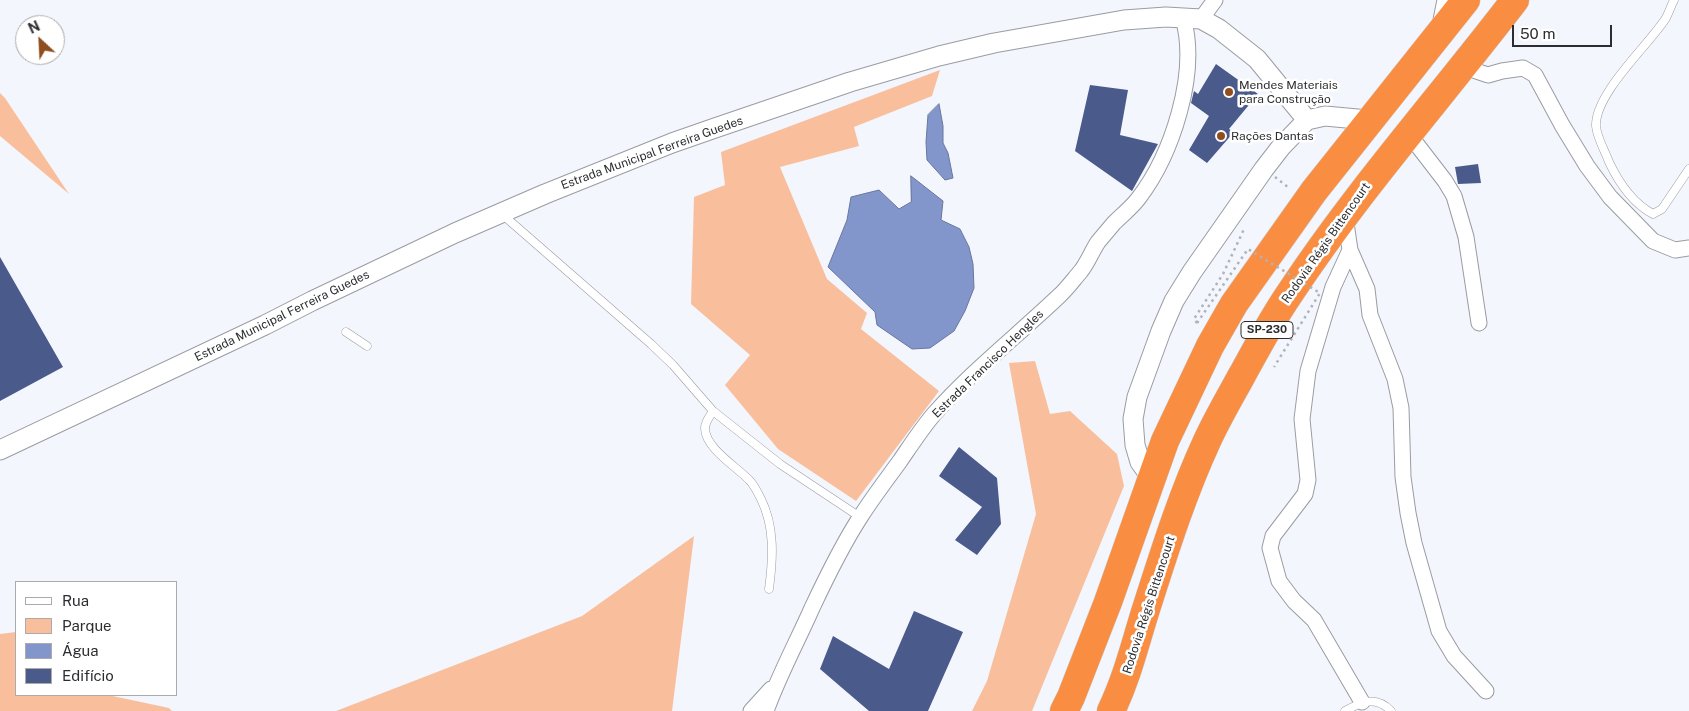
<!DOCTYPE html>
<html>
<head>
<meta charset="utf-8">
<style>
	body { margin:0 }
	#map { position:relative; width:1689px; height:711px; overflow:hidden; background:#f3f6fd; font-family:"Public Sans",sans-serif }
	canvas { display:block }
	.legend { position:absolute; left:15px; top:581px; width:162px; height:115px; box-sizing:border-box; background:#fff; border:1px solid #ababac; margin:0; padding:6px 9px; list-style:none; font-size:15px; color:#2c2d30 }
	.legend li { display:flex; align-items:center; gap:10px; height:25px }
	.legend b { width:25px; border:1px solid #ababac }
	.north { position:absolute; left:15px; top:15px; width:50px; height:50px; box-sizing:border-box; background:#fff; border:1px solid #ababac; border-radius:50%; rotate:335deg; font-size:14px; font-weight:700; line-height:20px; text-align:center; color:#2c2d30 }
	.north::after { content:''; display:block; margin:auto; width:18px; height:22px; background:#904d1d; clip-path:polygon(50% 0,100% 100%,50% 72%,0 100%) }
	.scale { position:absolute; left:1512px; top:25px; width:100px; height:22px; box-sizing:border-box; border:2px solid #2c2d30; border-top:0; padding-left:6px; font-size:15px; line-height:18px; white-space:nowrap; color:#2c2d30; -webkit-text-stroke:4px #fff; paint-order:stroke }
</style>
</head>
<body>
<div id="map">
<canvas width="1689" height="711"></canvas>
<ul class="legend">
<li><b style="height:6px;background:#fff"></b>Rua</li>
<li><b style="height:14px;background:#f9bf9c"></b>Parque</li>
<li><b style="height:14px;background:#8396cb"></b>Água</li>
<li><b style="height:14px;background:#495a8b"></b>Edifício</li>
</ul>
<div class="north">N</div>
<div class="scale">50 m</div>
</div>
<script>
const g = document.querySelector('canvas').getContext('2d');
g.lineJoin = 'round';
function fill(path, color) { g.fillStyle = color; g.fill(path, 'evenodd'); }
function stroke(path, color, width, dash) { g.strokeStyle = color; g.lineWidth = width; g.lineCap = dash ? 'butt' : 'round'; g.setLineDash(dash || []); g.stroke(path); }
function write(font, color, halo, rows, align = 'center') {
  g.font = font + ' "Public Sans",sans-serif'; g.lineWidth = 5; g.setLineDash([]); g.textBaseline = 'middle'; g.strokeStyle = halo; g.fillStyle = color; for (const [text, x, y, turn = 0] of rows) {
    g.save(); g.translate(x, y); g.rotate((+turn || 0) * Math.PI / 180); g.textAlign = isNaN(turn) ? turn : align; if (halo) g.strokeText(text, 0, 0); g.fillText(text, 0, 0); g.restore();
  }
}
fill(new Path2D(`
	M940 70 932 96 854 127 859 146 780 167 827 279 867 313 861 329 939 391 856 501 778 449 725 385 750 355 691 304 694 197 725 185 721 152Z
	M0 93 5 98 69 194 0 136Z
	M1035 361 1050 414 1070 411 1117 454 1124 486 1032 711H972L987 681 1036 514 1009 363Z
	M694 536 672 711H336L582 616Z
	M16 632V695H108L169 708 172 711H0V634Z`), '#f9bf9c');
const water = new Path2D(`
	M939 104 943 126V143L948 153 953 178 945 180 927 160 926 142 928 115Z
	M911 176 943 201 941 220 960 229 969 247 973 264 974 288 965 311 954 331 930 348 912 349 877 325 875 312 828 267 847 220 851 197 879 190 899 209 911 202Z`);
fill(water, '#8396cb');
stroke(water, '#69769c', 1);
fill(new Path2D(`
	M1216 64 1258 94 1229 129 1234 132 1207 163 1189 150 1209 116 1191 103 1194 91 1198 94Z
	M1090 85 1128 90 1120 135 1158 144 1132 191 1075 151Z
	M1478 164 1481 183 1458 184 1455 167Z
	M0 257 63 367 0 401Z
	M959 447 997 478 1001 524 977 555 955 540 982 507 939 476Z
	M914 611 963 632 928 711H869L820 669 833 636 889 669Z`), '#495a8b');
const service = new Path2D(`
	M1674 0C1671 6 1669 12 1666 18 1648 46 1595 93 1596 126 1597 138 1605 151 1609 162 1619 183 1632 203 1653 214L1662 209 1689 169
	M503 215 651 344 673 365 713 411 780 464 860 517
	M346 332 367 346
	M713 411C710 416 705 422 705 428 705 449 739 468 751 482 755 487 758 493 761 499 775 527 773 559 769 589
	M1345 711C1361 702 1376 695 1391 711`);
const minor = new Path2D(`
	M1201 19 1215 0
	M1440 25 1445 0
	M1468 61 1476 71 1488 75 1502 71 1523 68 1535 75 1562 125 1587 166 1610 197 1653 241 1675 250 1689 248
	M1408 133 1445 181 1454 196 1466 237 1479 323
	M1345 216 1350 250 1367 289 1370 315 1395 379 1401 408 1403 477 1408 513 1414 543 1439 631 1454 656 1486 691
	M1350 250 1333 287 1308 371 1302 419 1308 480 1305 494 1273 536 1270 548 1279 581 1294 601 1314 620 1362 702
	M751 711 771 689
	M766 711C779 675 797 642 812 608 827 576 842 545 861 516 873 497 887 479 900 461 911 445 922 428 934 414 972 371 1018 335 1059 296 1067 289 1074 279 1081 271 1088 262 1092 251 1098 242 1103 236 1109 229 1114 223 1122 215 1131 208 1138 199 1172 155 1199 73 1183 18`);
const tertiary = new Path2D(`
	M0 450 265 325 312 301 455 233 545 194 672 143 715 128 850 82 939 56 994 43 1124 20 1166 17 1201 19 1219 29 1257 59 1307 120
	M1152 479 1140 462 1135 445 1133 419 1137 397 1161 331 1174 301 1192 272 1264 169 1281 147 1307 120 1325 116 1368 120`);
const motorway = new Path2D(`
	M1064 711 1071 697 1108 602 1165 441 1210 346 1234 304 1314 191 1466 0
	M1111 711C1127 678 1135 644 1146 609 1164 553 1182 495 1207 441 1217 419 1230 397 1242 375 1257 348 1272 319 1290 293 1358 190 1440 98 1515 0`);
stroke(service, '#999ca2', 9);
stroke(minor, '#999ca2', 17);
stroke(tertiary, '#999ca2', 21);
stroke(motorway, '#d1d1d1', 29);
stroke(new Path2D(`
	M1275 177 1289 188
	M1197 323 1194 319 1223 274 1245 227`), '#b1b3b9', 2.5, [2.5, 4]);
stroke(service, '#fff', 8);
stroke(minor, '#fff', 15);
stroke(tertiary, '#fff', 19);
stroke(motorway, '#f98d41', 28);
stroke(new Path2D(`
	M1197 323 1248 249 1320 293 1274 367`), '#b1b3b9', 2.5, [2.5, 4]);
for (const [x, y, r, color] of [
	[1229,92,5,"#904d1d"],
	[1221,136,5,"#904d1d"]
]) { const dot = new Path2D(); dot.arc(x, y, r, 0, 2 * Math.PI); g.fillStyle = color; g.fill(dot); stroke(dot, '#fff', 2); }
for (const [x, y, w] of [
	[1267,330,52]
]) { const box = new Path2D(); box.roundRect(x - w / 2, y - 8.5, w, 17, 4); g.fillStyle = '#fff'; g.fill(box); stroke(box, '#2c2d30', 1); }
write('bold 11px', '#2c2d30', null, [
	["SP-230",1267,330]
]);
write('12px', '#2c2d30', '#fff', [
	["Mendes Materiais",1239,85],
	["para Construção",1239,99],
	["Rações Dantas",1231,136]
], 'left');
write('12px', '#2c2d30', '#fff', [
	["Estrada Municipal Ferreira Guedes",652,153,-20],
	["Rodovia Régis Bittencourt",1326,243,-55],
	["Estrada Municipal Ferreira Guedes",282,316,-26],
	["Estrada Francisco Hengles",988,364,-44],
	["Rodovia Régis Bittencourt",1149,605,-72]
]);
</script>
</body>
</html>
